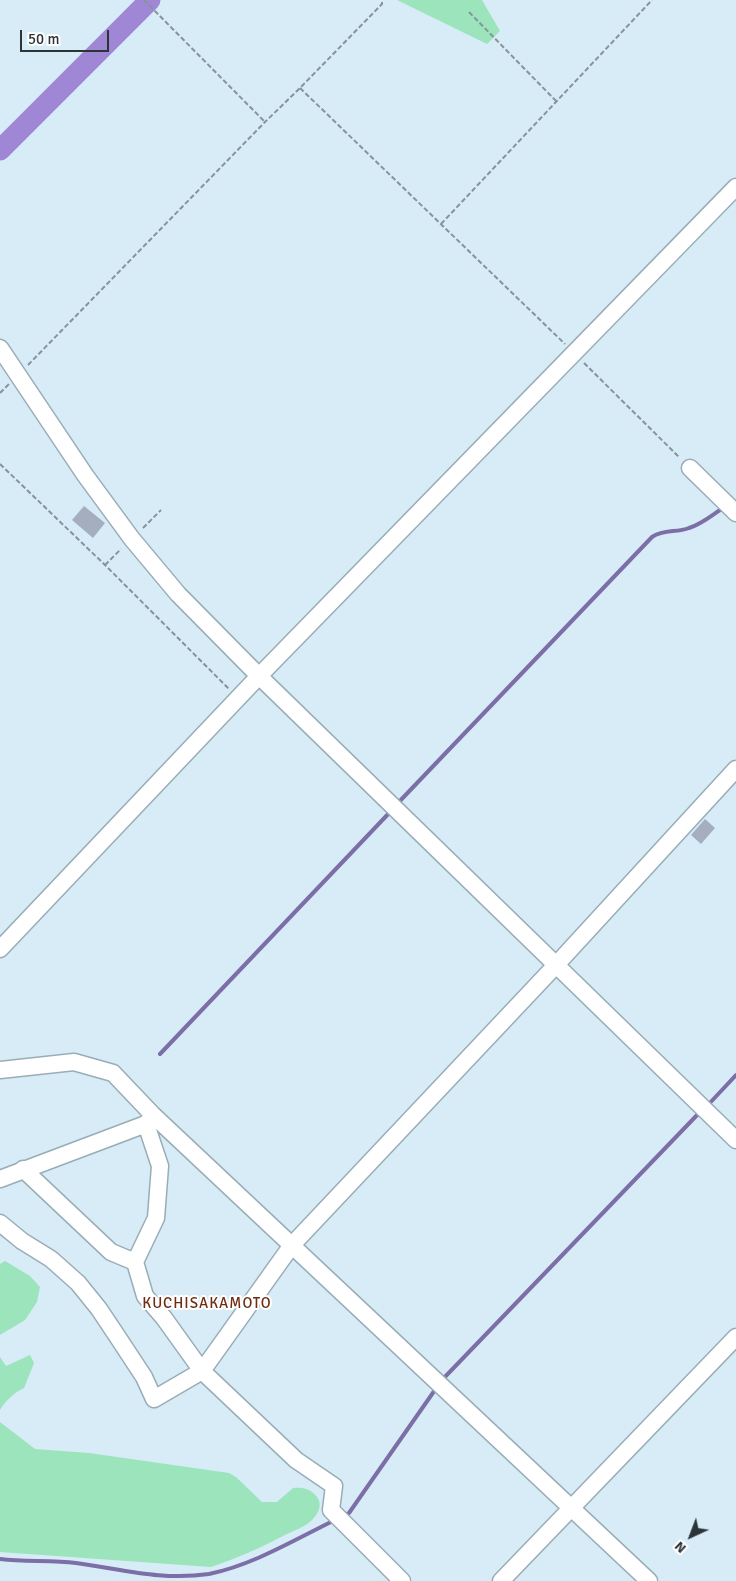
<!DOCTYPE html>
<html>
<head>
<meta charset="utf-8">
<style>
	body { margin:0 }
	#map { position:relative; width:736px; height:1581px; overflow:hidden; background:#d7ecf7; font-family:Signika,sans-serif }
	canvas { display:block }
	.north { position:absolute; left:666px; top:1511px; width:50px; height:50px; -webkit-text-stroke:4px #fff; paint-order:stroke; rotate:223deg; font-size:14px; font-weight:700; line-height:20px; text-align:center; color:#2c3438 }
	.north::after { content:''; display:block; margin:auto; width:18px; height:22px; background:#2c3438; clip-path:polygon(50% 0,100% 100%,50% 72%,0 100%) }
	.scale { position:absolute; left:20px; top:30px; width:89px; height:22px; box-sizing:border-box; border:2px solid #2c3438; border-top:0; padding-left:6px; font-size:15px; line-height:18px; white-space:nowrap; color:#2c3438; -webkit-text-stroke:4px #fff; paint-order:stroke }
</style>
</head>
<body>
<div id="map">
<canvas width="736" height="1581"></canvas>
<div class="north">N</div>
<div class="scale">50 m</div>
</div>
<script>
const g = document.querySelector('canvas').getContext('2d');
g.lineJoin = 'round';
function fill(path, color) { g.fillStyle = color; g.fill(path, 'evenodd'); }
function stroke(path, color, width, dash) { g.strokeStyle = color; g.lineWidth = width; g.lineCap = dash ? 'butt' : 'round'; g.setLineDash(dash || []); g.stroke(path); }
function write(font, color, halo, rows, align = 'center') {
  g.font = font + ' Signika,sans-serif'; g.lineWidth = 4; g.setLineDash([]); g.textBaseline = 'middle'; g.strokeStyle = halo; g.fillStyle = color; for (const [text, x, y, turn = 0] of rows) {
    g.save(); g.translate(x, y); g.rotate((+turn || 0) * Math.PI / 180); g.textAlign = isNaN(turn) ? turn : align; if (halo) g.strokeText(text, 0, 0); g.fillText(text, 0, 0); g.restore();
  }
}
fill(new Path2D(`
	M397 0H482L500 31 487 44Z
	M5 1261 30 1276 40 1287 37 1302 25 1320 0 1335V1264Z
	M30 1355 34 1363 24 1388C15 1392 5 1401 0 1410V1357L6 1366Z
	M0 1422 35 1449 89 1453 229 1473 236 1477 262 1502H277L293 1488C303 1487 311 1489 317 1497 323 1505 318 1514 312 1520 305 1527 293 1531 285 1535 260 1548 238 1558 211 1567L0 1552Z`), '#9be4bc');
stroke(new Path2D(`
	M397 804 652 537C664 529 676 533 689 528 702 524 712 515 723 508
	M160 1054 391 811
	M707 1106 736 1075
	M441 1381 700 1112
	M343 1516 349 1513 437 1387
	M0 1559C25 1562 51 1560 76 1563 122 1569 161 1581 209 1574 253 1565 294 1540 335 1520`), '#7c6ea7', 4);
stroke(new Path2D(`
	M0 150 150 0`), '#9f87d6', 21);
fill(new Path2D(`
	M84 506 105 523 93 538 72 520Z
	M705 819 715 828 701 844 691 835Z`), '#a5aebf');
const minor = new Path2D(`
	M0 348 85 475 132 539 178 594 259 676 736 1140
	M690 468 736 513
	M0 949 259 676 736 187
	M0 1070 74 1062 113 1073 153 1115 649 1581
	M146 1124 160 1166 156 1218 135 1262 145 1296 164 1318 202 1371 296 1460 334 1486 331 1510 402 1581
	M23 1169 111 1252 135 1262
	M0 1179 146 1124 152 1117
	M0 1223 22 1241 51 1259 78 1283 99 1309 119 1339 144 1377 154 1399 202 1371 292 1245 556 965 736 769
	M501 1581 736 1337`);
stroke(minor, '#99adb6', 19);
stroke(new Path2D(`
	M144 0 265 122
	M469 12 557 102
	M300 88 565 344
	M441 224 652 0
	M584 363 680 458
	M28 365 265 122 300 88 382 4V0
	M0 393 9 384
	M0 464 105 565 229 689
	M143 528 161 510
	M105 565 121 549`), '#85939b', 2, [5, 2.5]);
stroke(minor, '#fff', 16);
g.letterSpacing = '1px';
write('15px', '#6f2d14', '#fff', [
	["KUCHISAKAMOTO",207,1304]
]);
g.letterSpacing = '0px';
</script>
</body>
</html>
